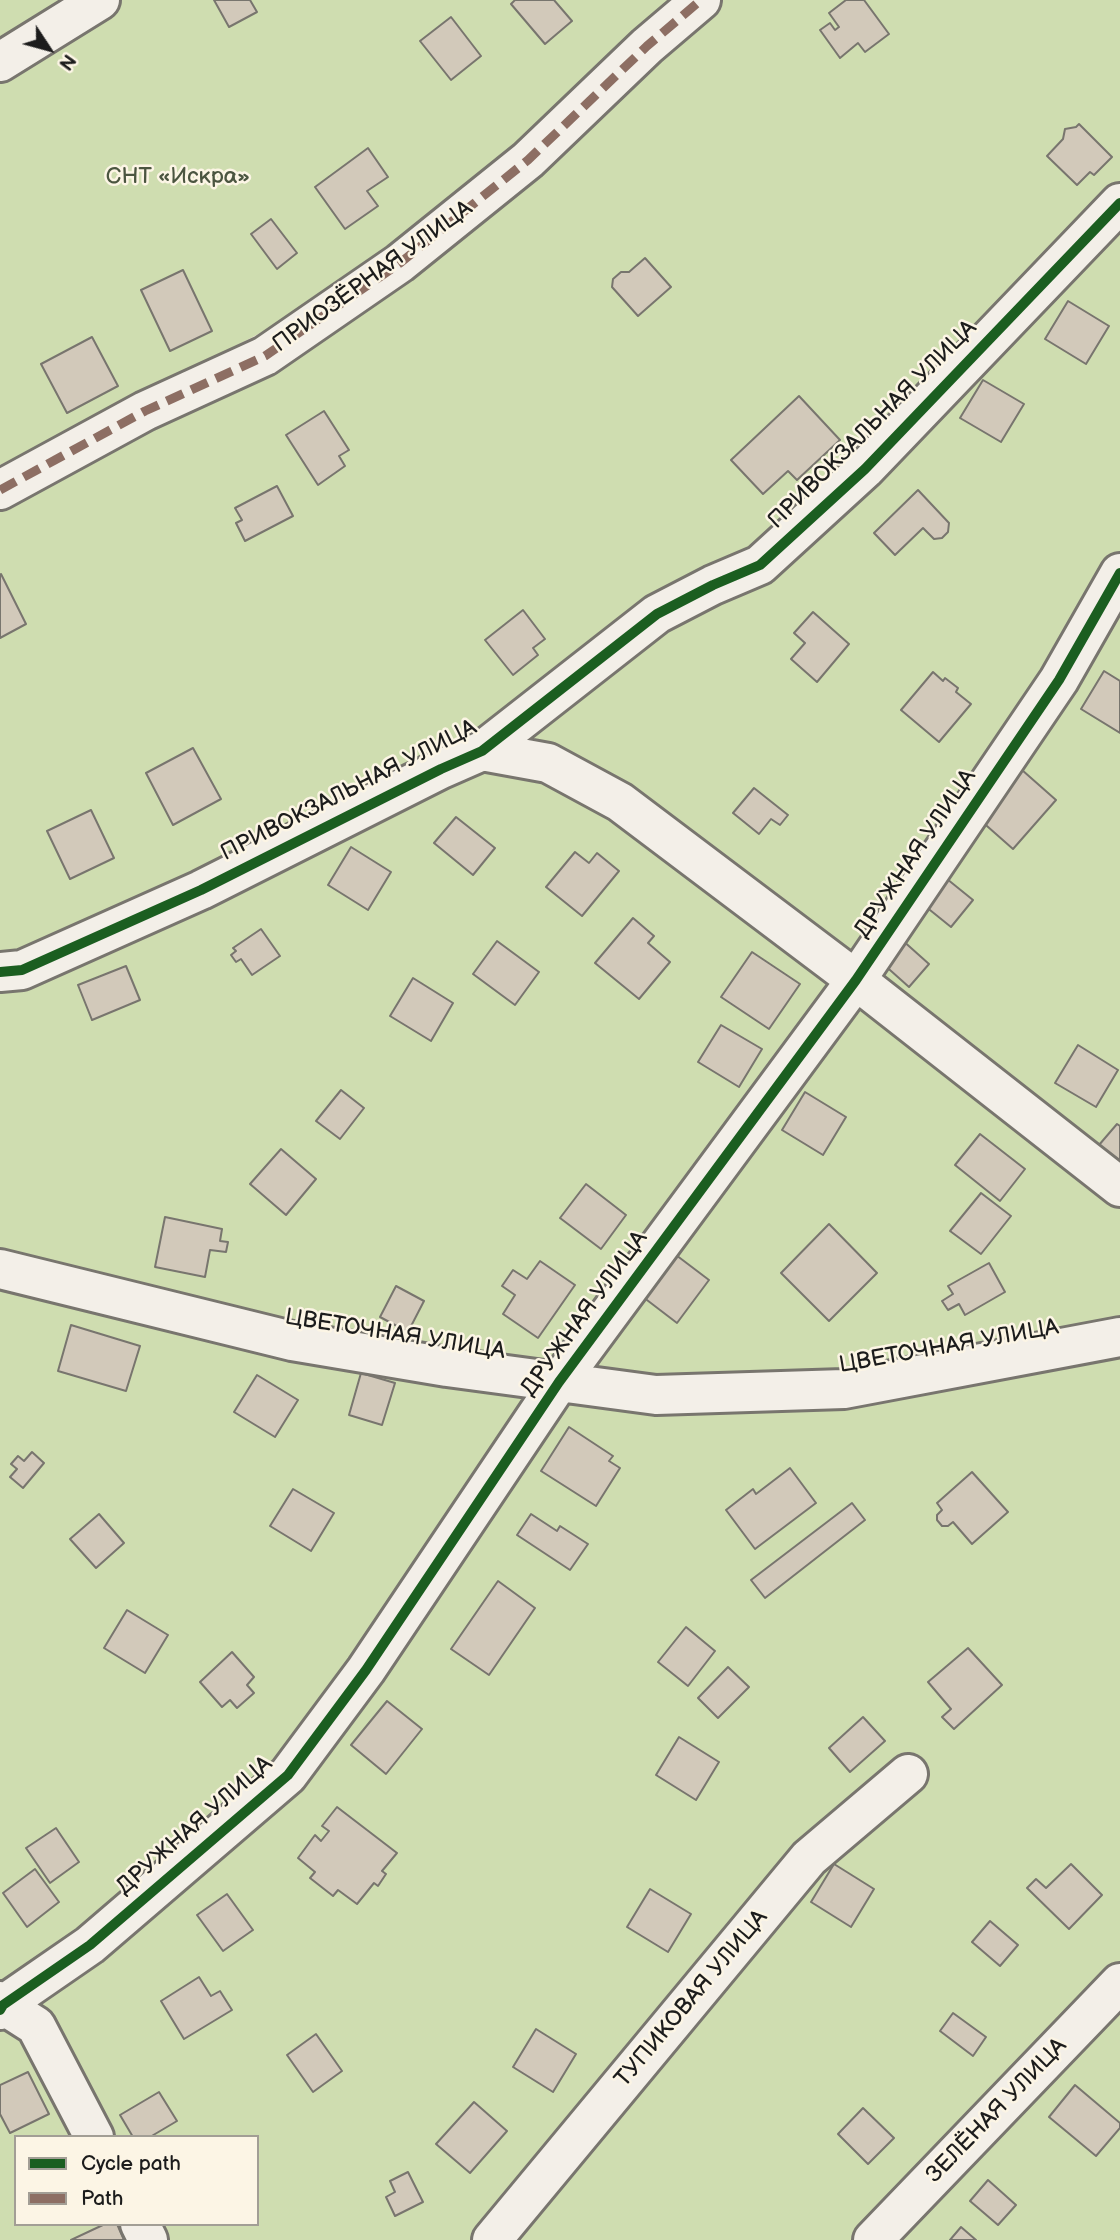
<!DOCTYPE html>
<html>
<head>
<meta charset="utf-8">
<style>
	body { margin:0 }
	#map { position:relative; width:1120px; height:2240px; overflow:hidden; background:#e9e1d3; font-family:"Balsamiq Sans",sans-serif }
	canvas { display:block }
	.legend { position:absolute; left:14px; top:2135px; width:245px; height:91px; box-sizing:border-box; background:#fcf5e5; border:2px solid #a29e95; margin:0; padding:9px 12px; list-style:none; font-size:21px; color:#1c1c1c }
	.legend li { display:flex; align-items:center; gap:14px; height:35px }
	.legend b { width:35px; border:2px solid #a29e95 }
	.north { position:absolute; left:14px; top:14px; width:70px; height:70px; -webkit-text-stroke:5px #fcf5e5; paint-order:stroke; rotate:126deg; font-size:19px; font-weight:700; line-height:28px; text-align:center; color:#1c1c1c }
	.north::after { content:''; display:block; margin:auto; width:24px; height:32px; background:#1c1c1c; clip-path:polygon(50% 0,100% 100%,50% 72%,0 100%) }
</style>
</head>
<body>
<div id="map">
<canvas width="1120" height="2240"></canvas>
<ul class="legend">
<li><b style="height:9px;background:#1b5e20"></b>Cycle path</li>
<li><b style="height:9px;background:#8d6e63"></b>Path</li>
</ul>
<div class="north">N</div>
</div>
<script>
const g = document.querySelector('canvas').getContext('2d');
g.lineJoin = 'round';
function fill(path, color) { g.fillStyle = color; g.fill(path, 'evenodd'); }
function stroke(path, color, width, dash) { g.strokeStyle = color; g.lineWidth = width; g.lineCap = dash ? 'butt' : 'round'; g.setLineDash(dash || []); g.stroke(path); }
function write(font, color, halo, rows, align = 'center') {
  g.font = font + ' "Balsamiq Sans",sans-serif'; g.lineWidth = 5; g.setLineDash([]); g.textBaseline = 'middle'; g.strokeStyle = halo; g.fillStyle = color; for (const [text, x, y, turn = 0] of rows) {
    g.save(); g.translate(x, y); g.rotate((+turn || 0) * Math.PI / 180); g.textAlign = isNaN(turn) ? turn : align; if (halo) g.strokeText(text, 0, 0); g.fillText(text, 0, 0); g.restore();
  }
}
fill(new Path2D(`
	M0 0H680L361 280 182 374 0 465Z
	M701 0H1120V2240H148L140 2224H257V2137H16V2224H130L138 2240H0V490L265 356Z`), '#cfddb0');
const building = new Path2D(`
	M214 0H250L257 12 229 27Z
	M515 0H554L572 21 545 44 511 4Z
	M846 0H864L889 34 865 52 858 43 840 58 820 30 830 23 835 30 839 27 829 13Z
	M451 17 481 56 451 80 420 41Z
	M1079 124 1112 157 1094 175 1090 172 1077 185 1047 156 1063 139 1065 129 1076 127Z
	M368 148 388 177 367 191 378 206 345 229 315 187Z
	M271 219 297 253 277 269 251 234Z
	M645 258 671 287 638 316 612 287 613 279 621 272H629Z
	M183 270 212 331 170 351 141 290Z
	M1068 301 1109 326 1086 364 1045 339Z
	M92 337 118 386 67 413 41 364Z
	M983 380 1024 404 1001 442 960 418Z
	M799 396 840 440 797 480 788 471 763 494 731 460Z
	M324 411 349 450 339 456 345 466 318 485 286 435Z
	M277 486 293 516 245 541 236 523 242 520 235 508Z
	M918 490 949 523 948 532 942 538 934 539 923 528 895 555 874 533Z
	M1 574 26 624 0 638V575Z
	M523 610 545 639 533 648 538 655 513 675 485 640Z
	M813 612 849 644 817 682 791 659 805 643 794 633Z
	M1104 671 1120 681V733L1081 709Z
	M933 672 943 681 945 678 958 688 956 692 971 704 939 742 901 710Z
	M193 748 221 799 173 825 146 773Z
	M1022 770 1056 800 1013 849 979 819Z
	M754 788 788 815 780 825 771 819 759 834 733 813Z
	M91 810 114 858 70 879 47 831Z
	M456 817 495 848 473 875 434 843Z
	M351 847 391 872 368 910 328 885Z
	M575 852 589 863 597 853 619 871 582 916 546 887Z
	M947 879 973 900 951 927 925 906Z
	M633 918 654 936 648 943 670 962 639 999 595 963Z
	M261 929 280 956 252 975 241 959 236 962 231 955 236 951 233 948Z
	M901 939 929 964 909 987 881 962Z
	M497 941 539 972 515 1005 473 974Z
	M752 952 800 984 769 1029 721 997Z
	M126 966 140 1000 92 1020 78 985Z
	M413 978 453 1003 431 1041 390 1016Z
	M721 1025 762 1049 739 1087 698 1062Z
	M1078 1045 1118 1070 1096 1107 1055 1083Z
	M341 1090 364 1108 340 1139 316 1121Z
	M805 1092 846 1117 823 1155 782 1130Z
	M1117 1124 1120 1126V1161L1099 1145Z
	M980 1134 1025 1169 1000 1201 955 1165Z
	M281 1149 316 1179 286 1215 250 1184Z
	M586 1184 626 1215 601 1249 560 1218Z
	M981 1193 1011 1216 981 1254 950 1231Z
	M165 1217 222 1229 220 1241 228 1242 226 1252 210 1250 205 1277 155 1267Z
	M829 1224 877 1273 829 1321 781 1273Z
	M676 1255 709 1280 677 1323 643 1297Z
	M540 1261 575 1285 538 1338 503 1314 515 1295 502 1286 513 1270 527 1279Z
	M989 1263 1005 1292 965 1315 959 1304 948 1310 942 1301 953 1294 948 1286Z
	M396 1286 424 1301 408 1332 380 1317Z
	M71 1325 140 1346 126 1391 58 1371Z
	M361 1373 395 1383 382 1425 349 1415Z
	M257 1375 298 1400 275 1437 234 1412Z
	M569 1427 613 1456 609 1461 620 1468 596 1506 541 1471Z
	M32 1452 44 1463 23 1488 10 1477 17 1469 11 1464 18 1456 24 1461Z
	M790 1468 816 1503 755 1549 726 1510 753 1489 756 1494Z
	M972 1472 1008 1512 972 1544 953 1522 948 1526H942L937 1520V1515L942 1510 937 1503Z
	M293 1489 334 1513 311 1551 270 1526Z
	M852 1503 865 1520 765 1598 751 1580Z
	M99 1514 124 1543 96 1568 70 1539Z
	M531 1514 557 1531 560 1526 588 1544 570 1570 517 1535Z
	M498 1581 535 1608 489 1675 451 1649Z
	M127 1610 168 1635 145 1673 104 1648Z
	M686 1627 715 1651 688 1686 658 1662Z
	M968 1648 1002 1685 954 1729 942 1717 951 1709 928 1682Z
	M232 1652 254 1677 247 1685 254 1693 237 1708 230 1700 222 1707 200 1682Z
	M728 1667 749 1687 718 1718 698 1698Z
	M387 1701 422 1729 386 1774 351 1745Z
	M863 1717 885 1741 850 1772 829 1748Z
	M679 1737 719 1762 696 1800 656 1775Z
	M337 1807 397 1853 382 1871 386 1874 378 1886 374 1883 357 1904 338 1890 333 1896 310 1878 315 1872 298 1858 315 1835 321 1841 329 1831 322 1826Z
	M56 1828 79 1862 50 1883 26 1848Z
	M834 1864 874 1889 851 1927 811 1902Z
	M1071 1864 1102 1895 1069 1929 1027 1888 1036 1879 1046 1888Z
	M35 1869 59 1902 27 1927 3 1893Z
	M650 1889 691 1914 668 1952 627 1927Z
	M227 1894 253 1930 223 1951 197 1915Z
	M990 1921 1018 1945 1000 1966 972 1942Z
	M199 1977 211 1996 220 1991 232 2010 184 2039 161 2001Z
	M953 2013 986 2037 973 2056 940 2031Z
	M536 2029 576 2054 553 2092 513 2067Z
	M316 2034 342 2071 313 2092 287 2055Z
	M28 2072 49 2114 10 2133 0 2114V2085Z
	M1075 2085 1120 2123V2128L1096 2156 1049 2117Z
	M159 2092 177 2121 150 2137H133L120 2115Z
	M474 2102 507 2131 470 2173 436 2144Z
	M863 2108 894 2138 868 2164 838 2134Z
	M408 2172 423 2202 395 2216 386 2197 395 2192 390 2181Z
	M988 2180 1016 2205 998 2225 970 2201Z
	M105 2224H117L124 2240H71Z
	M961 2227 976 2240H950Z`);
fill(building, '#d2c9ba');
stroke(building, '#78756e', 2);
const minor = new Path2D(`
	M0 62 100 0
	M0 490 145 411 265 356 400 263 528 160 647 46 701 0
	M482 751 548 763 620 802 856 980 1120 1187
	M0 972 22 970 201 890 441 769 482 751 657 614 713 585 760 565 865 469 1120 203
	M0 1269 292 1341 447 1367 656 1395 844 1389 1120 1337
	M0 2001 3 2005 36 2026 94 2137
	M0 2010 3 2005 90 1945 288 1775 366 1670 559 1382 856 980 1059 680 1120 573
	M140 2224 148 2240
	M492 2240 809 1858 908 1774
	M873 2240 1120 1983`);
stroke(minor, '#78756e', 44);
stroke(minor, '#f3efe8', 38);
stroke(new Path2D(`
	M0 490 145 411 265 356 400 263 528 160 647 46 701 0`), '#8d6e63', 9, [18, 9]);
stroke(new Path2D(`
	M0 972 22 970 201 890 441 769 482 751 657 614 713 585 760 565 865 469 1120 203
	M0 2010 3 2005 90 1945 288 1775 366 1670 559 1382 856 980 1059 680 1120 573`), '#1b5e20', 10);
write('23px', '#4b5540', '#fcf5e5', [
	["СНТ «Искра»",178,177]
]);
write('23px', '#1c1c1c', '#fcf5e5', [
	["ПРИОЗЁРНАЯ УЛИЦА",373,277,-36],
	["ПРИВОКЗАЛЬНАЯ УЛИЦА",873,425,-45],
	["ПРИВОКЗАЛЬНАЯ УЛИЦА",349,791,-27],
	["ДРУЖНАЯ УЛИЦА",916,854,-56],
	["ДРУЖНАЯ УЛИЦА",585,1314,-54],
	["ЦВЕТОЧНАЯ УЛИЦА",395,1335,9],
	["ЦВЕТОЧНАЯ УЛИЦА",949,1347,-10],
	["ДРУЖНАЯ УЛИЦА",195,1826,-41],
	["ТУПИКОВАЯ УЛИЦА",692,1999,-50],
	["ЗЕЛЁНАЯ УЛИЦА",997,2111,-46]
]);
</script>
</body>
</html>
